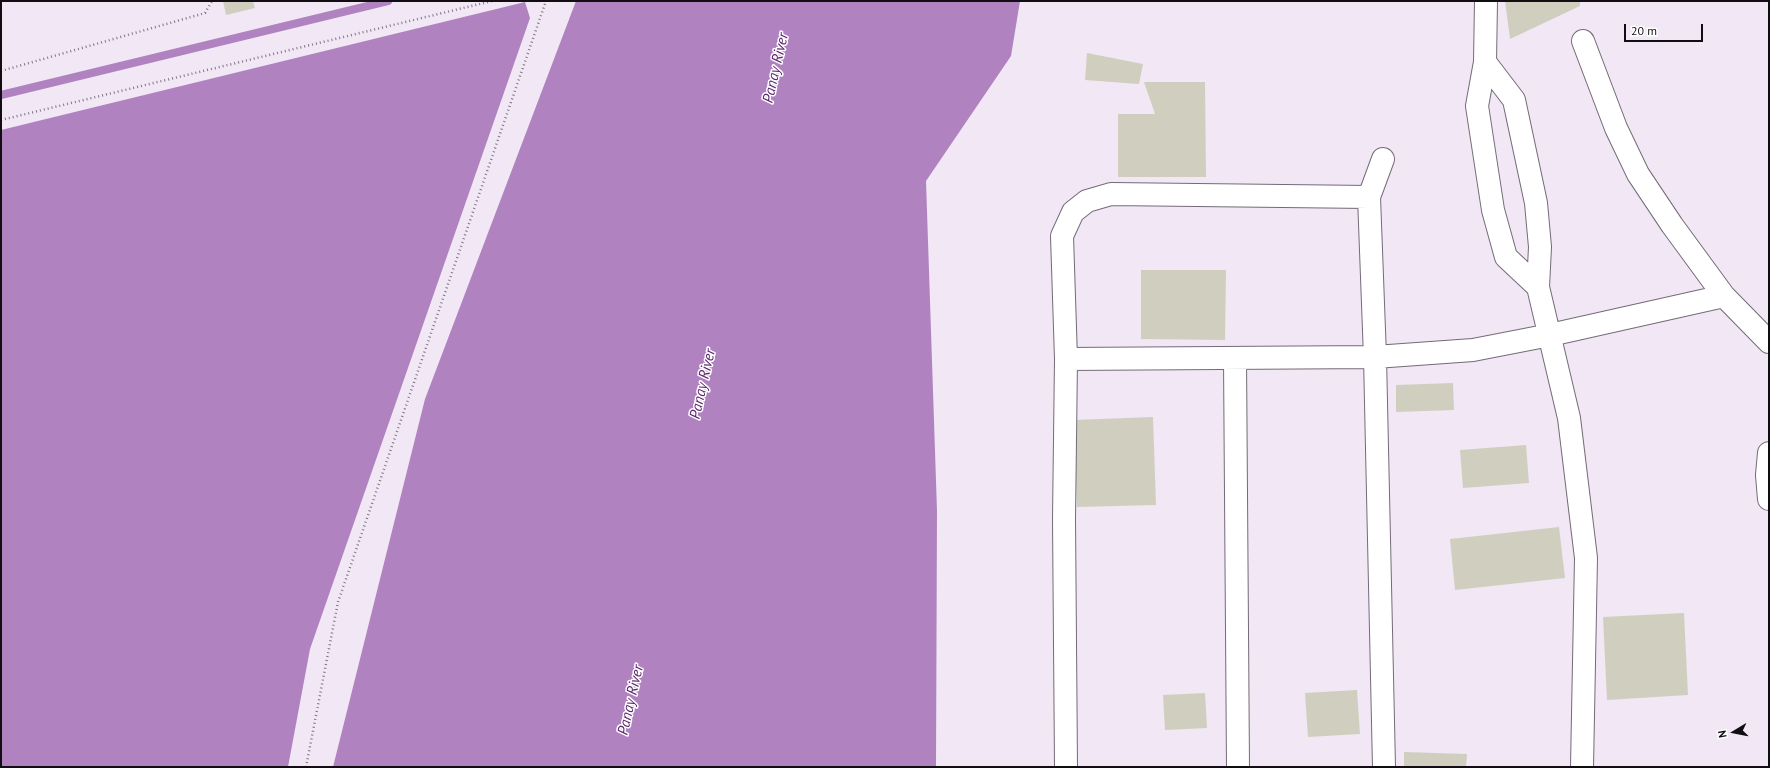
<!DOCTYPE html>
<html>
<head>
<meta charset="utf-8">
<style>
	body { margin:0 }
	#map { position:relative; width:1770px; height:768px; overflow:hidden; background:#f1e7f5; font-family:"PT Sans",sans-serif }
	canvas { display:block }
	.frame { position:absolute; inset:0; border:2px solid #110d12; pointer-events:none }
	.north { position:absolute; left:1714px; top:712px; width:40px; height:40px; -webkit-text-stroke:3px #fff; paint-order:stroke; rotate:260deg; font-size:11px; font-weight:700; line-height:16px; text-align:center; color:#110d12 }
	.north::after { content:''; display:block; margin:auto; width:14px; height:18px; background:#110d12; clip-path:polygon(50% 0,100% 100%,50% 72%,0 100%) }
	.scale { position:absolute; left:1624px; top:24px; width:79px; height:18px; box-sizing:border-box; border:2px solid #110d12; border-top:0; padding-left:5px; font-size:12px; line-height:14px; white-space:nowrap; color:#110d12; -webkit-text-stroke:3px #fff; paint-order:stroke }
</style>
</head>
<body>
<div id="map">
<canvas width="1770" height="768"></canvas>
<div class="frame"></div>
<div class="north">N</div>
<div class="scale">20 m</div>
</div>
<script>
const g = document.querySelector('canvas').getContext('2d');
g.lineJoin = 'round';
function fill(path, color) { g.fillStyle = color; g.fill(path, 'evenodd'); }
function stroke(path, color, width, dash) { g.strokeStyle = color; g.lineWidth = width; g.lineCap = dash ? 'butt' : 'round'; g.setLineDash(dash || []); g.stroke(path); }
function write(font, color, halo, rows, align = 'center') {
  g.font = font + ' "PT Sans",sans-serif'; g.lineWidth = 3; g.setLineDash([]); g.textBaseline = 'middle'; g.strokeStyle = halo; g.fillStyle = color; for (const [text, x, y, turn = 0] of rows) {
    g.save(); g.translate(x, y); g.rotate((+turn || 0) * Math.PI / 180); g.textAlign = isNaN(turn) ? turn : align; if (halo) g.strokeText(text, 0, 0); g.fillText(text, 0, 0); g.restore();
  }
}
fill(new Path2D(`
	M576 1H1020L1011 56 926 181 937 511 936 767H333L425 399Z
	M525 2 530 18 310 649 288 767H1V130Z`), '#b083c0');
stroke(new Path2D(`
	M1 95 388 1`), '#b083c0', 8);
fill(new Path2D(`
	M223 1H253L255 8 226 15Z
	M1505 1H1580V6L1510 39Z
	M1087 53 1143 64 1139 84 1085 80Z
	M1144 82H1205L1206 177H1118V114H1155Z
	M1141 270H1226L1225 340 1141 339Z
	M1453 383 1454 410 1396 412V385Z
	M1153 417 1156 505 1077 507 1074 420Z
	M1526 445 1529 483 1463 488 1460 450Z
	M1559 527 1565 578 1455 590 1450 539Z
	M1684 613 1688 695 1607 700 1603 617Z
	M1357 690 1360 734 1308 737 1305 693Z
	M1205 693 1207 728 1165 730 1163 695Z
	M1404 752 1467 754 1466 767H1404Z`), '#d0cfbf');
const minor = new Path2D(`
	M1583 41 1616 128 1638 174 1672 225 1724 296 1769 342
	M1485 62 1514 100 1536 203 1540 247 1538 287 1506 257 1493 210 1477 106 1485 62 1486 1
	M1383 159 1369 197 1375 357 1384 767
	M1538 287 1569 418 1586 558 1582 767
	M1235 358 1238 767
	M1066 359 1375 357 1473 350 1550 335 1724 296
	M1769 453 1767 475 1769 499
	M1066 767 1064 519 1066 359 1062 236 1073 212 1087 201 1111 194 1369 197`);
stroke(minor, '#746b77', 24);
stroke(new Path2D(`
	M1 71 205 13 212 1
	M1 120 492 1
	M306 767 338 602 546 1`), '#7f7882', 2.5, [1, 3]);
stroke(minor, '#fff', 22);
write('italic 15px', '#5d256f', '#fff', [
	["Panay River",776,68,-77],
	["Panay River",703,384,-77],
	["Panay River",631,700,-77]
]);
</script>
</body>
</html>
